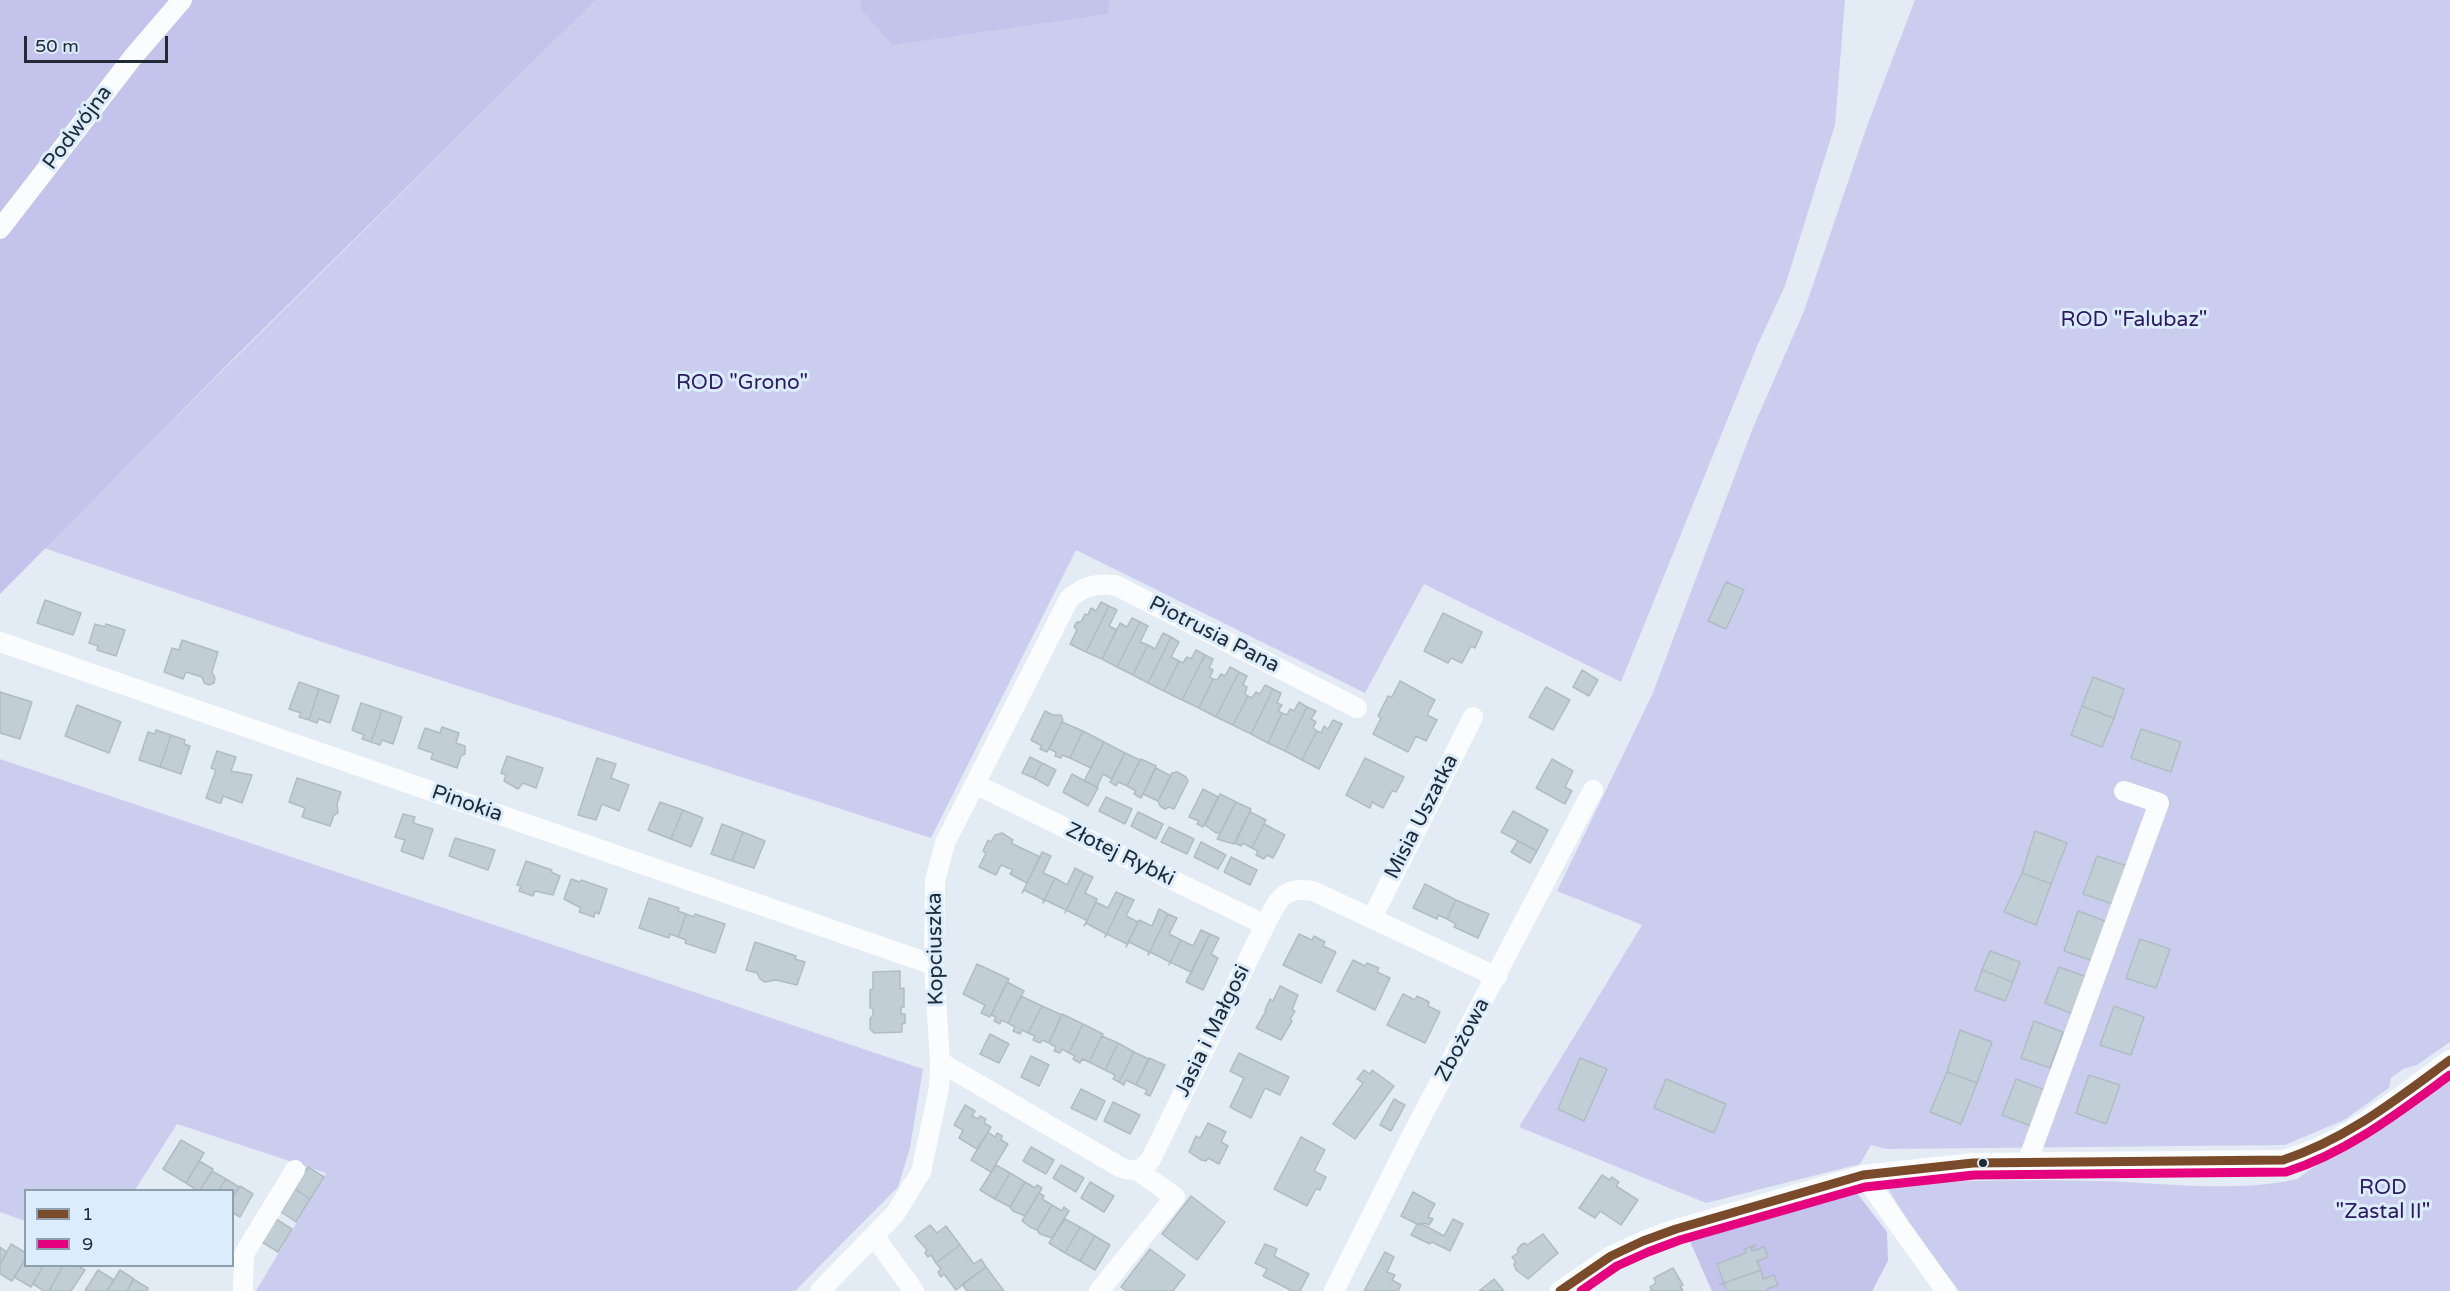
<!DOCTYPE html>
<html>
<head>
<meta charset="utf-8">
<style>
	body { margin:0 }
	#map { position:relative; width:2450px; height:1291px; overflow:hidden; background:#e3ecf5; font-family:"Varela Round",sans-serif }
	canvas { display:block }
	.legend { position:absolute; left:24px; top:1189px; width:210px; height:78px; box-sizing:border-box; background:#dbecfd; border:2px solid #909fad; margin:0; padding:8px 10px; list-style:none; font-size:18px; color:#202b35 }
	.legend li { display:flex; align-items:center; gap:12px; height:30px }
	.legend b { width:30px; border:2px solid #909fad }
	.scale { position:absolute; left:24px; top:36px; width:144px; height:27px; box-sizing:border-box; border:3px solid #202b35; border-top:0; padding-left:8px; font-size:18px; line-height:21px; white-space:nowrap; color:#202b35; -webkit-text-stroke:4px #dbecfd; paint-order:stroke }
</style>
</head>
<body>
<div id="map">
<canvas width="2450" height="1291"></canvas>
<ul class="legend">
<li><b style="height:8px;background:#7a4b2a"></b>1</li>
<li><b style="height:8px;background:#e5007d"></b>9</li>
</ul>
<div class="scale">50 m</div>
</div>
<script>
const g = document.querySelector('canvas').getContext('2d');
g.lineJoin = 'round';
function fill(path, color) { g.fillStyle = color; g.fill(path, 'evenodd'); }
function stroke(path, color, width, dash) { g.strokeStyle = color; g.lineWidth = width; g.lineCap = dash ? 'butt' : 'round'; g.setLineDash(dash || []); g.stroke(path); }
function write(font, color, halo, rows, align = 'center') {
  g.font = font + ' "Varela Round",sans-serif'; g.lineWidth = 6; g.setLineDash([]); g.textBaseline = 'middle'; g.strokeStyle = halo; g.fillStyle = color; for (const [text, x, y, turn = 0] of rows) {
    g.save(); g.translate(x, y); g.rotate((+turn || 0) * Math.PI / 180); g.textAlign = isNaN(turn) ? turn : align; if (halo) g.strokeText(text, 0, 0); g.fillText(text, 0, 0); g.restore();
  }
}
fill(new Path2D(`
	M596 0H1845L1835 125 1785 286 1758 344 1621 682 1424 584 1365 693 1076 550 931 838 328 644 44 548Z
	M1915 0H2450V1042L2417 1065 2403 1069 2391 1078 2389 1088 2344 1120 2285 1145 1886 1149 1871 1145 1860 1164 1706 1203 1519 1127 1642 925 1557 891 1652 695 1752 430 1804 311 1868 123Z
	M0 759 923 1069 910 1148 898 1187 795 1291H256L326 1173 177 1124 135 1190H26L25 1221 0 1212Z
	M2450 1070V1291H1959L1920 1240 1885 1184C1957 1181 2028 1179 2101 1181 2164 1183 2236 1193 2297 1179Z`), '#cbcdee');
fill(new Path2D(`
	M0 0H596L237 355 0 594Z
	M861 0H1109L1108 14 893 45 860 8Z
	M1853 1188 1887 1232 1888 1261 1872 1291H1712L1688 1237Z`), '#c3c3eb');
const building = new Path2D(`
	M1726 582 1744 590 1726 629 1708 621Z
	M45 600 81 613 73 635 37 623Z
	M1101 602 1109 606 1086 652 1070 644 1077 630 1074 627 1077 622H1081L1085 614 1088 615 1091 608 1096 611Z
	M1109 606 1117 610 1109 626 1117 630 1102 659 1086 652Z
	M1443 613 1482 632 1475 648 1471 646 1462 663 1451 658 1448 663 1424 651Z
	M1132 618 1140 622 1117 667 1102 659 1120 623 1127 627Z
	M1140 622 1148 626 1140 642 1148 645 1133 675 1117 667Z
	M95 624 105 627 106 624 125 630 116 656 97 650 98 646 89 643Z
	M1163 633 1171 637 1148 683 1133 675 1148 645 1155 649Z
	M1171 637 1179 642 1171 657 1179 661 1164 691 1148 683Z
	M182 640 218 652 212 672 215 678 214 683 209 685 204 683 202 677 186 672 183 679 164 672 172 648 179 650Z
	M1196 650 1205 655 1182 700 1164 691 1179 661 1183 663 1187 657 1191 659Z
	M1205 655 1213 659 1209 668 1213 670 1210 677 1213 679 1199 708 1182 700Z
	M1230 667 1239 672 1216 717 1199 708 1213 679 1217 680 1221 674 1225 676Z
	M1582 670 1598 680 1589 696 1573 687Z
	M1239 672 1247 676 1243 685 1247 687 1245 694 1248 696 1233 725 1216 717Z
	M2093 677 2124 689 2114 718 2082 706Z
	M1400 681 1435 700 1427 715 1437 720 1426 741 1416 736 1408 752 1373 734 1381 718 1378 716 1388 696 1392 697Z
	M299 682 319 689 309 720 299 717 301 713 289 709Z
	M1265 685 1273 689 1251 734 1233 725 1248 696 1252 698 1256 692 1260 694Z
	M1546 687 1570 700 1553 730 1529 717Z
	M319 689 339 696 330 723 319 719 317 723 309 720Z
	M1273 689 1281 693 1277 703 1282 705 1278 711 1282 713 1268 743 1251 734Z
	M0 692 32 702 20 739 0 733Z
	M1299 702 1307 707 1285 751 1268 743 1282 713 1287 715 1290 709 1294 711Z
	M361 703 382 710 371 742 362 739 364 735 352 730Z
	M77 705 121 722 109 753 65 736Z
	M2082 706 2114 718 2102 747 2071 735Z
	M1307 707 1316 711 1311 719 1316 722 1313 728 1317 731 1302 760 1285 751Z
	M382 710 402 717 393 744 382 740 380 745 371 742Z
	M1045 711 1053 715H1061L1063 720 1047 752 1040 749 1042 746 1031 740Z
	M1333 720 1342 724 1319 769 1302 760 1317 731 1321 733 1324 726 1328 729Z
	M1062 722 1083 731 1070 758 1062 755 1061 758 1055 756 1056 752 1049 749Z
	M442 727 459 733 456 743 465 746V754L461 756 457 768 431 759 433 753 418 748 425 728 440 733Z
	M2141 729 2181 742 2171 772 2131 758Z
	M156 730 171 735 160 767 139 760 148 732 155 734Z
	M1083 731 1104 742 1091 768 1070 758Z
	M171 735 185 740 184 744 190 746 181 774 160 767Z
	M1104 742 1125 753 1112 779 1103 774 1097 787 1084 781Z
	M217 751 236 757 231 771 252 775 242 803 223 796 221 803H219L206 798 216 770 211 768Z
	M1125 753 1140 760 1127 786 1118 782 1116 786 1110 782Z
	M507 756 543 768 536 788 523 783 518 789 504 781 506 775 501 773Z
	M1030 757 1042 763 1034 778 1022 773Z
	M597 758 616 764 611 778 629 785 619 811 602 804 596 820 578 815Z
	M1365 758 1404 777 1396 792 1392 791 1383 808 1372 802 1370 808 1346 795Z
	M1141 759 1156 766 1141 798 1134 794 1136 791 1127 786Z
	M1552 759 1573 771 1565 787 1572 791 1565 804 1536 788Z
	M1042 763 1056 770 1048 786 1034 778Z
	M1156 768 1171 776 1158 801 1143 794Z
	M1177 772 1186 777 1188 781 1174 809 1169 807 1165 809 1160 806 1158 801 1172 773Z
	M1072 774 1098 788 1088 806 1063 792Z
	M297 778 341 792 337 804 338 813 334 815 330 826 302 817 305 808 289 802Z
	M1203 789 1218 797 1203 827 1197 824 1199 821 1189 817Z
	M1220 794 1236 802 1221 832 1216 833 1205 825Z
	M1106 797 1132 809 1125 824 1099 811Z
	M660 802 683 810 671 839 648 830Z
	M1236 802 1251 809 1234 844 1217 839Z
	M683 810 703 818 691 847 671 839Z
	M1513 811 1548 830 1537 851 1501 832Z
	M1138 812 1163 824 1156 839 1131 826Z
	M1250 812 1266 820 1252 848 1243 843 1241 846 1235 843Z
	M403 814 415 817 413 823 433 829 423 859 401 851 405 840 395 837Z
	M722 824 743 832 732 861 711 854Z
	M1264 824 1285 835 1273 858 1267 855 1264 859 1256 855 1258 851 1252 848Z
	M1169 827 1194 839 1187 854 1161 842Z
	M2035 831 2067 843 2051 884 2022 873Z
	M743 832 765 841 754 868 732 861Z
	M1002 833 1013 840 1011 843 1040 857 1027 883 1010 874 1013 870 1001 865 996 875 979 867 986 853 983 851 988 840 991 842 995 835Z
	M455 838 495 850 488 870 449 856Z
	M1518 841 1537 851 1530 863 1511 852Z
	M1201 842 1226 855 1218 869 1194 857Z
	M1042 852 1051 856 1043 873 1055 878 1043 903 1044 900 1024 890 1022 893Z
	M2097 856 2127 866 2113 904 2083 894Z
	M1231 857 1257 870 1250 885 1224 872Z
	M526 861 552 870 551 872 560 876 553 895 535 891 533 896 519 891 521 886 517 885Z
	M1075 868 1084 873 1065 913 1066 910 1045 900 1043 903 1055 878 1067 885Z
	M1084 873 1093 877 1085 893 1097 899 1086 923V920L1066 910 1065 913Z
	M2022 873 2051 884 2036 925 2004 912Z
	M571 879 580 882 581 880 607 889 599 914 595 912 594 917 579 912 581 908 564 899Z
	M1425 884 1456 900 1447 919 1438 915 1437 919 1413 908Z
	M1116 892 1125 896 1105 937 1106 934 1086 923 1084 926 1096 902 1108 908Z
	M1125 896 1134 900 1126 916 1138 922 1139 920 1127 944 1107 934 1105 937Z
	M649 898 679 908 678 911 686 914 678 937 670 934 669 938 639 928Z
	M1456 900 1489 914 1478 938 1454 927 1456 924 1447 919Z
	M1159 909 1168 914 1148 955 1149 952 1129 942 1126 947 1139 920 1152 926Z
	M2078 911 2108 922 2093 961 2064 951Z
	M686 914 694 917 695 914 725 924 715 953 685 943 686 940 678 937Z
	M1168 914 1177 918 1169 934 1181 940 1169 965 1170 962 1150 952 1148 955Z
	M1201 930 1210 934 1190 975 1191 972 1170 962 1169 965 1181 940 1193 946Z
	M1210 934 1219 938 1211 954 1218 958 1203 990 1186 982Z
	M1299 934 1312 940 1314 936 1325 942 1323 946 1336 952 1321 983 1283 965Z
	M2140 939 2170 949 2156 988 2126 978Z
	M755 942 796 956 795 959 805 962 797 985 776 980 765 982 760 979 757 973 746 970Z
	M1990 951 2020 962 2013 982 1982 970Z
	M1353 960 1365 966 1367 963 1379 968 1377 972 1390 978 1375 1010 1337 991Z
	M977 964 1009 979 990 1017 981 1013 985 1005 963 994Z
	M2059 967 2087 977 2073 1014 2045 1003Z
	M1982 970 2013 982 2005 1001 1975 990Z
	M900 971V989L904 988V1007H901V1014H905V1023L902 1024V1032L874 1033 870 1029V1019L873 1015V1008H870V990L873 989V972Z
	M1007 982 1024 991 1008 1023 1001 1020 1000 1024 994 1021 996 1017 991 1015Z
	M1280 986 1298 995 1292 1010 1295 1011 1290 1020 1292 1021 1281 1040 1256 1028 1266 1011 1265 1010 1270 999 1273 1001Z
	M1403 994 1415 1000 1417 996 1429 1002 1428 1006 1440 1012 1425 1043 1387 1025Z
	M1021 996 1042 1006 1028 1033 1022 1030 1020 1034 1013 1031 1015 1027 1008 1023Z
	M1042 1006 1062 1015 1049 1043 1042 1040 1040 1043 1033 1040 1035 1036 1028 1033Z
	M2114 1006 2144 1017 2131 1055 2100 1045Z
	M1062 1014 1083 1024 1069 1053 1062 1049 1060 1053 1054 1051 1056 1047 1049 1043Z
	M2034 1021 2063 1032 2050 1068 2021 1058Z
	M1083 1024 1103 1034 1089 1062 1082 1059 1080 1063 1073 1059 1075 1056 1069 1053Z
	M1960 1030 1992 1042 1977 1083 1947 1072Z
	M990 1034 1009 1044 999 1063 980 1054Z
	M1102 1036 1118 1043 1105 1070 1089 1062Z
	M1118 1043 1134 1052 1119 1082 1113 1079 1115 1075 1105 1070Z
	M1134 1052 1149 1059 1136 1085 1126 1080 1124 1085 1119 1082Z
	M1239 1053 1289 1077 1280 1095 1265 1088 1251 1118 1230 1107 1244 1078 1230 1071Z
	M1031 1056 1049 1065 1039 1086 1021 1077Z
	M1149 1058 1165 1065 1150 1096 1145 1094 1147 1090 1136 1085Z
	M1580 1058 1607 1069 1584 1121 1558 1109Z
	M1364 1070 1370 1074 1372 1070 1394 1086 1355 1139 1333 1124 1363 1083 1357 1079Z
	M1947 1072 1977 1083 1961 1124 1930 1112Z
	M2089 1075 2120 1085 2106 1124 2076 1113Z
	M1666 1079 1726 1104 1714 1133 1654 1108Z
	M2016 1079 2045 1090 2031 1126 2002 1115Z
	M1081 1089 1105 1101 1096 1120 1071 1108Z
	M1394 1099 1405 1105 1391 1131 1380 1125Z
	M1113 1102 1140 1115 1130 1134 1104 1121Z
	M965 1105 975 1111 972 1116 978 1119 980 1116 986 1119 984 1123 991 1127 977 1149 959 1138 963 1130 954 1125Z
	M1208 1123 1226 1132 1221 1142 1228 1146 1219 1164 1208 1158 1206 1161 1201 1160 1189 1152 1196 1136 1200 1138Z
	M988 1132 995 1137 997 1133 1002 1136 1001 1140 1008 1144 991 1172 971 1160Z
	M1301 1137 1325 1150 1314 1171 1326 1177 1320 1190 1316 1189 1307 1206 1274 1189Z
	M181 1140 204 1153 186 1183 163 1169Z
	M1031 1147 1054 1160 1046 1174 1023 1161Z
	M199 1161 213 1169 200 1190H197L186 1183Z
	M996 1165 1010 1173 995 1199 980 1190Z
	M1061 1165 1084 1178 1076 1192 1053 1178Z
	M308 1167 324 1177 310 1199 295 1189Z
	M212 1171 226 1179 219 1190H200Z
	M1010 1173 1025 1182 1010 1207 995 1199Z
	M1602 1175 1610 1180 1612 1177 1619 1182 1616 1186 1638 1200 1621 1225 1600 1211 1595 1218 1579 1208Z
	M226 1179 239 1187 232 1198V1190H219Z
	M1025 1182 1035 1188 1037 1185 1042 1188 1025 1216 1013 1211 1010 1207Z
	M1090 1182 1114 1196 1104 1212 1081 1198Z
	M240 1186 253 1194 240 1217 232 1212V1198Z
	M295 1189 310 1199 296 1222 281 1212Z
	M1413 1192 1435 1204 1428 1217 1433 1219 1429 1225 1425 1223 1417 1224 1401 1216Z
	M1039 1193 1044 1196 1042 1199 1052 1205 1037 1230 1030 1227 1022 1221Z
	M1191 1196 1225 1222 1197 1260 1162 1234Z
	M1052 1205 1062 1211 1064 1207 1069 1211 1052 1238 1040 1234 1037 1230Z
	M276 1219 292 1229 278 1252 262 1242Z
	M1065 1219 1080 1227 1065 1253 1049 1243Z
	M1453 1219 1463 1224 1450 1251 1432 1242 1430 1244 1411 1235 1417 1224 1424 1225 1444 1236Z
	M930 1225 937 1233 946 1226 960 1245 936 1263 931 1255 928 1257 925 1253 927 1250 915 1236Z
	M1080 1227 1095 1236 1080 1261 1065 1253Z
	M1543 1234 1558 1253 1528 1279 1516 1270 1514 1264 1516 1262 1512 1257 1519 1252 1517 1250 1521 1245 1525 1243 1527 1245Z
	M1095 1236 1110 1245 1095 1270 1080 1261Z
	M11 1244 26 1253V1258L12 1281 0 1274V1264Z
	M1265 1244 1277 1249 1274 1256 1309 1274 1300 1291H1292L1263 1276 1267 1269 1255 1263Z
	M960 1245 974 1264 981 1259 986 1267 956 1290 944 1274 941 1277 938 1272 941 1269 936 1263Z
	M1756 1245 1751 1248 1752 1251 1764 1247 1768 1257 1757 1261 1761 1270 1719 1285 1724 1283 1717 1264 1746 1253 1745 1249Z
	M0 1247 7 1252 0 1264Z
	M1150 1249 1185 1275 1173 1291H1127L1121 1287Z
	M1385 1252 1394 1257 1387 1272 1395 1275 1392 1280 1401 1285 1398 1291H1364Z
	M26 1258V1266H43L31 1287 14 1277Z
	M43 1266H63L49 1291H44L33 1284Z
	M63 1266H78L85 1270 71 1291H52L50 1289Z
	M986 1267 1004 1291H967L962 1284Z
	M1673 1268 1683 1285 1680 1286 1683 1291H1650L1652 1290 1650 1287 1656 1283 1654 1278Z
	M98 1270 114 1280 107 1291H85Z
	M120 1270 134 1279 127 1291H107Z
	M1761 1270 1763 1279 1774 1275 1778 1285 1767 1289V1291H1727L1724 1284 1719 1285Z
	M133 1279 148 1288 147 1291H127Z
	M1494 1279 1504 1291H1479Z`);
fill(building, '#c2ced5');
stroke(building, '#b0bcc3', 1.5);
stroke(new Path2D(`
	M0 229 133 57 182 0
	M0 642 934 965
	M975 784 1265 925
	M1372 918 1473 717
	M940 1062 1120 1167C1133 1173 1142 1171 1151 1159L1265 925C1278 900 1282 886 1313 891L1497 977
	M2027 1163 2159 803 2124 791
	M1863 1175 1946 1291
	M874 1236 914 1291
	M243 1291 244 1254 295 1170
	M820 1291 895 1214 921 1172 939 1088 940 1062 934 965 935 881 945 843 1069 599C1083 586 1097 583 1115 585L1357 708
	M1099 1291 1175 1197 1137 1170
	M1334 1291 1411 1137 1593 790
	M1560 1291 1611 1256 1643 1241 1676 1229 1863 1175 1973 1163 2283 1160C2347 1143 2397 1098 2450 1060`), '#fbfcfe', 20);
stroke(new Path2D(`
	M1560 1291 1611 1256 1643 1241 1676 1229 1863 1175 1973 1163 2283 1160C2347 1139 2397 1099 2450 1060`), '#7a4b2a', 9);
stroke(new Path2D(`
	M1581 1291 1617 1266 1648 1252 1680 1240 1865 1187 1974 1175 2286 1172C2348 1152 2398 1113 2450 1075`), '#e5007d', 9);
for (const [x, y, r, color] of [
	[1983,1163,5,"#202b35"]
]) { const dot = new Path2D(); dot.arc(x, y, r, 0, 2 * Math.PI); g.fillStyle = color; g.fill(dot); stroke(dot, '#dbecfd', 2); }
write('21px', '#202b35', '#dbecfd', [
	["Podwójna",78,128,-53],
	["Piotrusia Pana",1214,635,27],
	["Pinokia",467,804,19],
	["Misia Uszatka",1422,817,-63],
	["Złotej Rybki",1120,855,26],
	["Kopciuszka",936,949,-91],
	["Jasia i Małgosi",1213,1031,-64],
	["Zbożowa",1463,1040,-62]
]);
write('21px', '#2d1964', '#dbecfd', [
	["ROD \"Falubaz\"",2134,320],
	["ROD \"Grono\"",742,383],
	["ROD",2383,1188],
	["\"Zastal II\"",2383,1212]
]);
</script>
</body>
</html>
